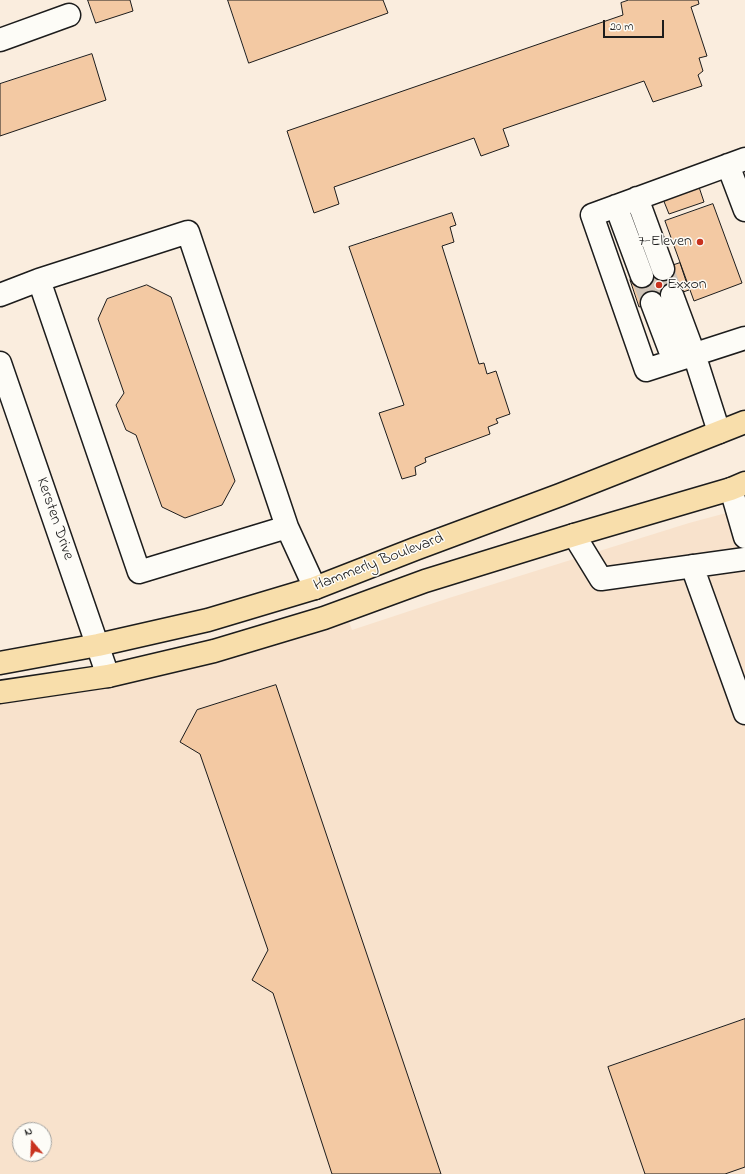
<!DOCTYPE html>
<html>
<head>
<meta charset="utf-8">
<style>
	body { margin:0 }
	#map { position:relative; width:745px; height:1174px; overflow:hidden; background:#faedde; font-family:"Indie Flower",sans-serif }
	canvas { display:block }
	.north { position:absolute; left:12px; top:1122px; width:40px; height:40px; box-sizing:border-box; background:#fdfcf7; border:1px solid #a3a29f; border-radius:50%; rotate:341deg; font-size:11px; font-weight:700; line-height:16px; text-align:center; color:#1c1c1c }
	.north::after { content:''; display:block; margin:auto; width:14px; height:18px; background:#c8321e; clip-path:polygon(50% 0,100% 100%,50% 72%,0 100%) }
	.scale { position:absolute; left:603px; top:20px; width:61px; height:18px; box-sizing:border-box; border:2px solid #1c1c1c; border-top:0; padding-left:5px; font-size:12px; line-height:14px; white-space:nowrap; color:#1c1c1c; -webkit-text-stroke:3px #fdfcf7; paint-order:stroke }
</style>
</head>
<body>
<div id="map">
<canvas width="745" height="1174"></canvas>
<div class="north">N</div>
<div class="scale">20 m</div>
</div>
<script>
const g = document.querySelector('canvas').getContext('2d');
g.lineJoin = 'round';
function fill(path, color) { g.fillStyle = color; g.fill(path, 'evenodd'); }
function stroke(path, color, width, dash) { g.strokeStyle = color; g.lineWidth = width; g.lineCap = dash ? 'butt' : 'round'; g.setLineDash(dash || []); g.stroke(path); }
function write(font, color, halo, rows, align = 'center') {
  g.font = font + ' "Indie Flower",sans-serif'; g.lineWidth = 3; g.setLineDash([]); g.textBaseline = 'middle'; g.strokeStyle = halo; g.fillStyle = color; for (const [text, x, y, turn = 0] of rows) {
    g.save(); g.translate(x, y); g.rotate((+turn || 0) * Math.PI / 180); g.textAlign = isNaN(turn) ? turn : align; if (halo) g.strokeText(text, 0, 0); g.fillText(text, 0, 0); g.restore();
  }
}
fill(new Path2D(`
	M745 508V1174H0V692L345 610 352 630 449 598 689 523ZM20 1130H44V1154H20Z`), '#f8e2cc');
const building = new Path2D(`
	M88 0H130L133 11 96 23Z
	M228 0H383L388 13 249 63Z
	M629 0H698L699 4 691 7 707 56 699 58 703 71 698 75 702 86 653 102 644 81 503 129 509 146 481 156 474 138 334 187 339 204 314 213 287 131 623 15 621 3Z
	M92 54 106 100 0 136V84Z
	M697 181 704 202 669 214 661 194Z
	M713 204 742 283 694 301 665 221Z
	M452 213 456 225 450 227 454 242 442 246 479 364 484 363 487 374 496 371 510 414 496 419 498 423 488 427 490 434 425 458 426 462 415 467 416 475 402 479 379 413 404 405 349 247Z
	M680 263 689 290 639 307 630 280Z
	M147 285 171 297 235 481 222 505 185 518 162 507 136 435 126 430 116 405 124 393 98 319 107 299Z
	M276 685 441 1174H332L273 993 252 980 268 950 200 754 180 742 197 710Z
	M745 1019V1167L725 1174H645L608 1067Z`);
fill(building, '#f3c9a3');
stroke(building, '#1c1c1c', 1);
stroke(new Path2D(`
	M663 269 672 295
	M642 276 652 303`), '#cec3b7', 22, [22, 11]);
const minor = new Path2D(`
	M0 40 69 15
	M745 159 592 215 646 370 745 338
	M728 165 745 210
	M637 198 663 269
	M616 206 642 276
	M0 295 39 280
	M672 295 694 354 719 432
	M652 303 674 361
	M0 363 108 676
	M731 489 745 537
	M287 527 139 572 39 280 188 232 287 527 315 588
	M574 535 601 579 745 559
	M692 566 745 713`);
const major = new Path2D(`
	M0 663 98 645 208 620 315 588 415 549 560 495 745 422
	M0 692 108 676 214 651 324 618 425 581 574 535 731 489 745 483`);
stroke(minor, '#1c1c1c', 25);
stroke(major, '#1c1c1c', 25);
stroke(minor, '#fdfcf7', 22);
stroke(major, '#f8deab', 22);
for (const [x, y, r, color] of [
	[700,242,4,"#c8321e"],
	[659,285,4,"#c8321e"]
]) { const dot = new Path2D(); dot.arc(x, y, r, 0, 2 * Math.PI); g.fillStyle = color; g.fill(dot); stroke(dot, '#fdfcf7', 1.5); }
write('16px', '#1c1c1c', '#fdfcf7', [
	["7-Eleven",692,242],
	["Exxon",667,285,"left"]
], 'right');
write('16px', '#1c1c1c', '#fdfcf7', [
	["Kersten Drive",54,519,71],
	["Hammerly Boulevard",379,563,-21]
]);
</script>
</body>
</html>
